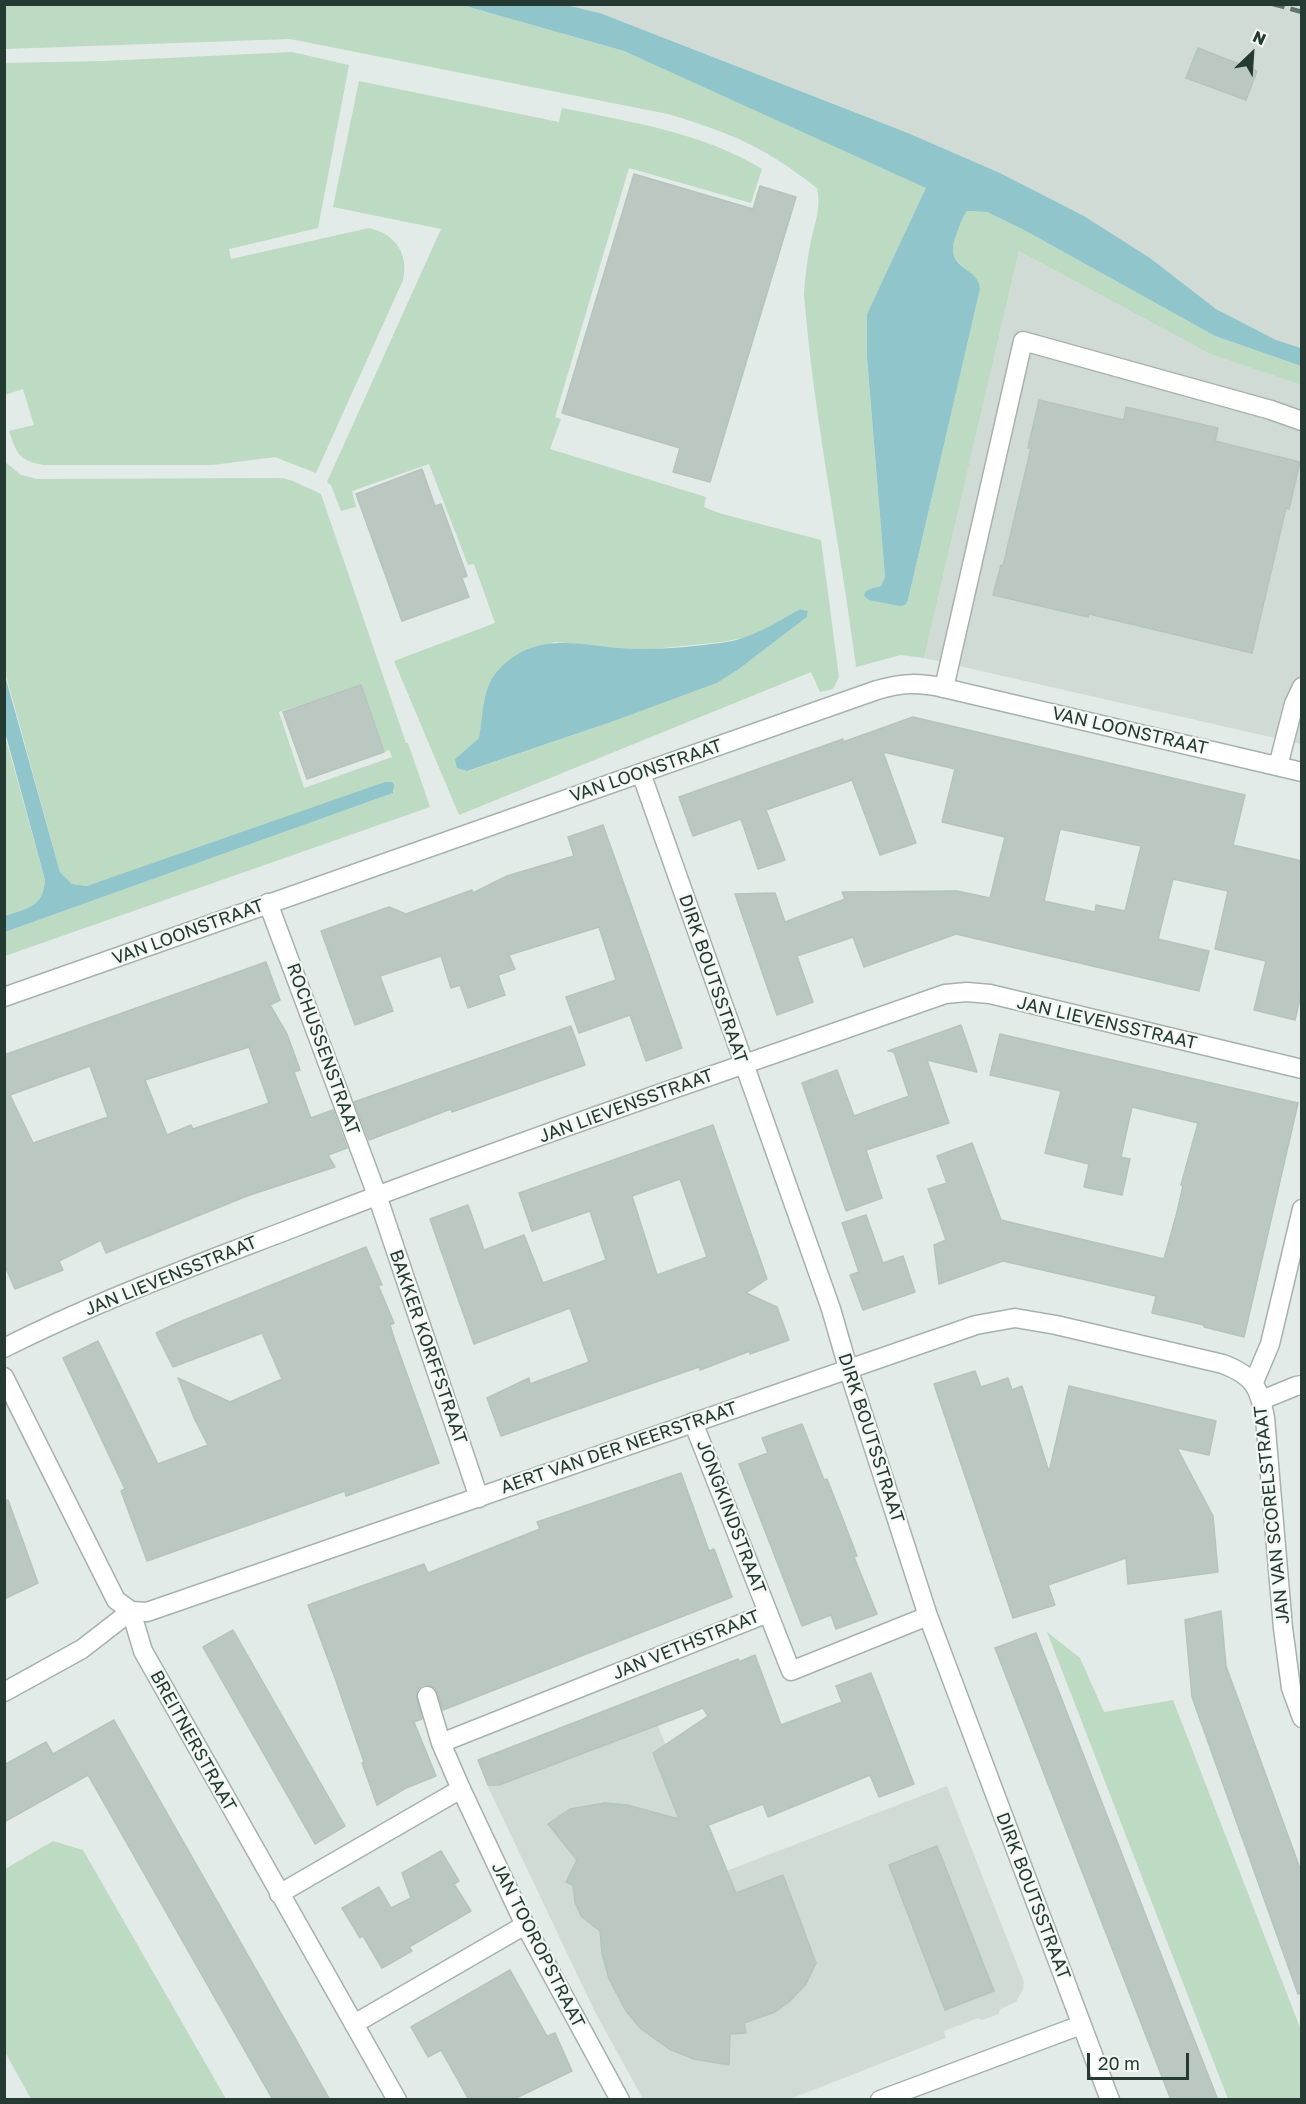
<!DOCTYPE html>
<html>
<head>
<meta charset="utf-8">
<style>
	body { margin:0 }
	#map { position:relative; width:1306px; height:2104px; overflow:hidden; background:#e2ebe7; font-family:"Golos Text",sans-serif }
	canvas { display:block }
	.frame { position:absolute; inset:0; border:6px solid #243a33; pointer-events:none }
	.north { position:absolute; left:1222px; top:24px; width:60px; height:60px; -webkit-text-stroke:4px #f3f8f5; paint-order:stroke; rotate:25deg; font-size:16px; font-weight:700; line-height:24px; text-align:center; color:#243a33 }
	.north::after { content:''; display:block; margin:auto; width:21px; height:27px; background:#243a33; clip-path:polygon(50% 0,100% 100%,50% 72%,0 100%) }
	.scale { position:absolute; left:1087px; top:2053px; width:102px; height:27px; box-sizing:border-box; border:3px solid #243a33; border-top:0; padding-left:8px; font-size:18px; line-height:21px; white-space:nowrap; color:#243a33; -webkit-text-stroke:4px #f3f8f5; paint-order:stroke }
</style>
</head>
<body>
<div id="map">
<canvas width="1306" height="2104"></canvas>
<div class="frame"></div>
<div class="north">N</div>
<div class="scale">20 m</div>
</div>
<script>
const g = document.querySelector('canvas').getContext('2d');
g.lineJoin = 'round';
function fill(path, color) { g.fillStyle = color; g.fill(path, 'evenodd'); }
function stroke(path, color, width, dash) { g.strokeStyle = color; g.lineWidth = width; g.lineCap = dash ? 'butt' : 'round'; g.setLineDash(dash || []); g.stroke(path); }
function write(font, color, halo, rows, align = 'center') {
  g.font = font + ' "Golos Text",sans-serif'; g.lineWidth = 4.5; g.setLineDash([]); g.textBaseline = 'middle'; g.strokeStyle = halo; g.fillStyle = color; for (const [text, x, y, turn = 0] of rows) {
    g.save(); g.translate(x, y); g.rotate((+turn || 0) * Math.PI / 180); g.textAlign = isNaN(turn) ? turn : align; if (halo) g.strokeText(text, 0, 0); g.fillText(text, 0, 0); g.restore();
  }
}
fill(new Path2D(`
	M567 5H1301V348L1276 340 1216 309 1150 258 1084 216 1000 173 908 133 600 13Z
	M1019 251 1210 354 1301 385V744L924 658Z
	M755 1655 764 1680 657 1723 716 1875 947 1786 1024 1982 1023 1989 1016 2002 1000 2009 999 2014 982 2020 978 2018 944 2031 946 2038 790 2099H643L595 2012 489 1789 478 1760 739 1658 740 1661Z`), '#d1dbd5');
fill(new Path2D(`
	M4 5H462L624 51 924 186 927 188 926 191 867 314V359L885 577 881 586 867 590 908 600 980 289C974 264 942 267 957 233 960 225 962 218 967 211L987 212 1024 230 1215 336 1301 366V385L1210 354 1019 251 924 658 901 655 856 667C840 542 814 419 804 294 805 274 808 255 812 236 816 220 821 205 817 188 805 179 792 169 779 161 746 139 706 125 668 114L290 39 5 49Z
	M292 52 349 65 318 228 229 249 231 259 369 228C395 234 409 253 403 280L316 473 275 457 213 465H43C18 460 17 454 9 431L34 425 23 389 5 395V63L105 61Z
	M359 81 559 122 562 108C631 122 701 132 762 169L751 203 629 168 555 417 561 419 550 449 706 497 704 507 719 513 821 540 839 677 833 689 820 692 811 672 459 815 394 661 495 623 474 564 468 565 429 464 352 491 356 507 341 511 331 485 327 482 441 229 333 207ZM800 609 808 611 807 617 739 669 717 683 614 721 468 771 455 759 479 738 484 705 554 642 642 650 723 642 755 635Z
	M4 461 21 475 37 479 282 478 293 481 321 494 406 743H408L430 807 5 956V932L393 793 395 790 87 886 72 884 60 872 5 672ZM361 685 384 752 389 750 392 757 304 788 279 712Z
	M4 732 45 880C43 908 27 908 5 916Z
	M1047 1632 1080 1658 1104 1712 1173 1700 1301 2030V2099H1228Z
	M53 1841 83 1850 226 2099H31L5 2052V1869Z`), '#bddac3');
fill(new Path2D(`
	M462 5H566L600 13 908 133 1000 173 1084 216 1150 258 1216 309 1276 340 1301 348V366L1215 336 1024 230 987 212 967 211C962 218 960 225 957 233 941 271 979 265 980 289L908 600 905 605 900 606 869 600 864 596C865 588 875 588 881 586L885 577 867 358V314L926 188 624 51Z
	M800 609 808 611 807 617 739 669 717 683 614 721 467 771 457 768 455 759 479 738C483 717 482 690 496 673 537 624 590 650 643 649 668 649 695 646 721 643 751 639 774 624 800 609Z
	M4 672 60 872 72 884 87 886 385 782H392L394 785 393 793 5 932V916C27 908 43 908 45 880L5 732Z`), '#90c5cb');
const building = new Path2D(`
	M1198 48 1257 71 1246 100 1186 78Z
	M634 174 753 209 760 186 796 197 710 482 673 472 680 448 562 413Z
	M1039 400 1124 420 1126 407 1218 428 1215 441 1300 462 1289 509 1286 508 1252 653 1089 614 1088 617 993 595 1001 565 1003 566 1031 448H1028Z
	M422 469 435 506 441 504 467 576 462 578 469 597 402 621 356 494Z
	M361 685 384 752 307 779 283 712Z
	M913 717 1245 795 1233 845 1302 861V990L1295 1020 1254 1010 1266 961 1215 949 1228 891 1173 879 1158 939 1209 951 1199 991 956 934 864 967 853 937 797 956 813 1002 777 1015 735 894 775 893 785 922 845 899 842 892 957 891 990 898 1005 837 942 822 955 769 883 752 916 843 880 855 852 780 766 810 785 860 758 869 741 819 693 836 679 797 843 739V742ZM1060 829 1141 846 1125 911 1096 905 1095 912 1044 901Z
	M603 825 682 1048 646 1061 630 1015 579 1033 566 997 616 980 599 927 509 955 515 969 498 975 505 995 468 1008 460 985 451 988 441 956 380 976 393 1011 355 1025 321 931 389 907 406 914 472 890 473 893 507 876 574 856 568 837Z
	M266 962 280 1000 270 1005 287 1034 300 1070 294 1072 311 1118 333 1110 347 1148 328 1155 335 1167 247 1196 106 1253 101 1240 59 1261 63 1270 15 1289 4 1264V1055ZM249 1047 269 1103 193 1129 191 1125 167 1135 145 1080ZM90 1066 108 1117 33 1143 10 1095Z
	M961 1025 977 1072 927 1060 949 1123 866 1150 882 1198 846 1211 802 1083 837 1070 854 1116 909 1096 894 1052 888 1051Z
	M571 1026 585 1065 452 1112 451 1109 369 1140 354 1102Z
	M1000 1034 1298 1103 1244 1337 1204 1327V1325L1152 1313 1156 1296 1003 1261 939 1284 934 1245 946 1240 928 1189 947 1183 937 1156 972 1143 1001 1220 1164 1259 1177 1212 1183 1186 1181 1185 1198 1123 1132 1107 1121 1157 1130 1159 1122 1195 1084 1187 1089 1164 1045 1153 1061 1091 990 1075Z
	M713 1125 767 1279 746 1293 777 1307 789 1340 750 1354V1351L700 1370 699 1367 501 1436 487 1398 529 1378 530 1384 589 1362 570 1308 474 1344 430 1219 468 1205 484 1250 524 1235 543 1283 606 1260 590 1211 532 1231 519 1193ZM680 1179 707 1257 657 1275 632 1196Z
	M866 1215 883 1263 903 1256 915 1292 863 1310 850 1275 859 1272 842 1223Z
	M366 1247 382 1285H378L394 1323 390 1325 395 1341 439 1463 346 1496 345 1491 147 1561 121 1491 125 1489 63 1358 98 1341 158 1464 208 1445 195 1420 178 1378 230 1402 282 1379 262 1333 173 1367 156 1333 177 1323Z
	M975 1371 981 1387 1008 1378 1012 1390 1022 1386 1049 1472 1069 1386 1216 1421 1209 1455 1177 1448 1213 1516 1218 1572 1128 1584 1126 1558 1048 1585 1055 1605 1013 1618 934 1384Z
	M802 1424 824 1480 827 1479 842 1517 857 1556 854 1557 877 1614 836 1629 831 1615 802 1626 739 1464 768 1453 762 1438Z
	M681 1473 709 1551 714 1549 732 1597 443 1710 435 1688 429 1685H423L418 1689 416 1694 422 1719 414 1722 436 1776 406 1788 377 1805 362 1763 364 1762 335 1678 308 1605 424 1564 428 1573 540 1529 537 1522Z
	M8 1500 38 1583 4 1599V1501Z
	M1221 1611 1226 1666 1302 1874V1993L1298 1994 1192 1697 1185 1620Z
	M233 1630 345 1826 315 1844 203 1647Z
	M1036 1633 1179 2001 1218 2100H1171L1036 1753 995 1648Z
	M755 1655 781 1725 842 1702 836 1686 871 1673 914 1784 879 1797 870 1775 768 1817 763 1804 706 1826 709 1827 736 1893 783 1875 816 1963 806 1984 789 2002 775 2012 744 2023 746 2033 730 2034 729 2065 694 2059 669 2049 640 2028 626 2011 609 1979 602 1953 600 1931 581 1916 575 1902 573 1885 566 1882 577 1860 548 1824 570 1809 605 1803 627 1805 679 1819 653 1753 708 1716 703 1708 499 1785H488L478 1760 738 1659 739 1662Z
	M114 1720 299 2045 330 2100H273L88 1775 4 1822V1765L46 1742 53 1754Z
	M937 1846 994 1991 945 2010 889 1865Z
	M441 1851 459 1881 454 1884 471 1911 409 1947 412 1951 382 1968 363 1936 360 1938 342 1908 379 1887 391 1908 411 1898 402 1873Z
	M510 1970 547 2036 555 2033 572 2071 512 2100H469L441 2050 428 2057 411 2027Z`);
fill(building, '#bbc8c2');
stroke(building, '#b5c4bd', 1.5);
const service = new Path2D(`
	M944 688 1023 341 1271 410 1302 421
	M1278 766 1294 704 1302 687
	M427 1696 441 1743 461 1789
	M441 1743 768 1613`);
const pedestrian = new Path2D(`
	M268 903 377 1195 479 1498
	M354 2024 525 1925`);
const minor = new Path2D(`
	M641 773 831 1309 848 1368 928 1616 1110 2100
	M4 997 877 690C902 683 918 682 944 688L1302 772
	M4 1348C99 1300 199 1264 298 1226 512 1143 729 1070 945 994L967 992 990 994 1302 1069
	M1254 1382 1270 1344 1302 1209
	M1262 1400 1296 1386 1302 1385
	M693 1422 791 1671 928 1616
	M4 1692 82 1649 131 1611 143 1651 397 2100
	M279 1894 461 1789 525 1925 620 2100
	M880 2100 1081 2025`);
const tertiary = new Path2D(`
	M4 1377 116 1600 131 1611 147 1612 976 1325 1015 1318 1056 1325 1223 1364C1254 1376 1259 1387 1265 1418L1283 1628 1291 1688 1302 1718`);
stroke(service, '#a5b2ad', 21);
stroke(pedestrian, '#a5b2ad', 21);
stroke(minor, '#a5b2ad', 21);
stroke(tertiary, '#a5b2ad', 21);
stroke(service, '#fff', 18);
stroke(pedestrian, '#fff', 18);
stroke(minor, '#fff', 18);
stroke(tertiary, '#fff', 18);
stroke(new Path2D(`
	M1273 4 1302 12`), '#5f766e', 4.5, [12, 6]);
write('18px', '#243a33', '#f3f8f5', [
	["VAN LOONSTRAAT",1130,731,13],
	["VAN LOONSTRAAT",646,771,-19],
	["VAN LOONSTRAAT",188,932,-20],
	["DIRK BOUTSSTRAAT",713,979,71],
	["JAN LIEVENSSTRAAT",1107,1023,13],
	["ROCHUSSENSTRAAT",323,1049,70],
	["JAN LIEVENSSTRAAT",626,1106,-20],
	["JAN LIEVENSSTRAAT",171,1276,-22],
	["BAKKER KORFFSTRAAT",428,1347,71],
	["DIRK BOUTSSTRAAT",871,1438,72],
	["AERT VAN DER NEERSTRAAT",619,1448,-19],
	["JAN VAN SCORELSTRAAT",1272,1515,-96],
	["JONGKINDSTRAAT",731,1517,69],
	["JAN VETHSTRAAT",686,1645,-22],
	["BREITNERSTRAAT",193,1741,61],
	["DIRK BOUTSSTRAAT",1033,1896,69],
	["JAN TOOROPSTRAAT",538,1945,63]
]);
</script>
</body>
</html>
